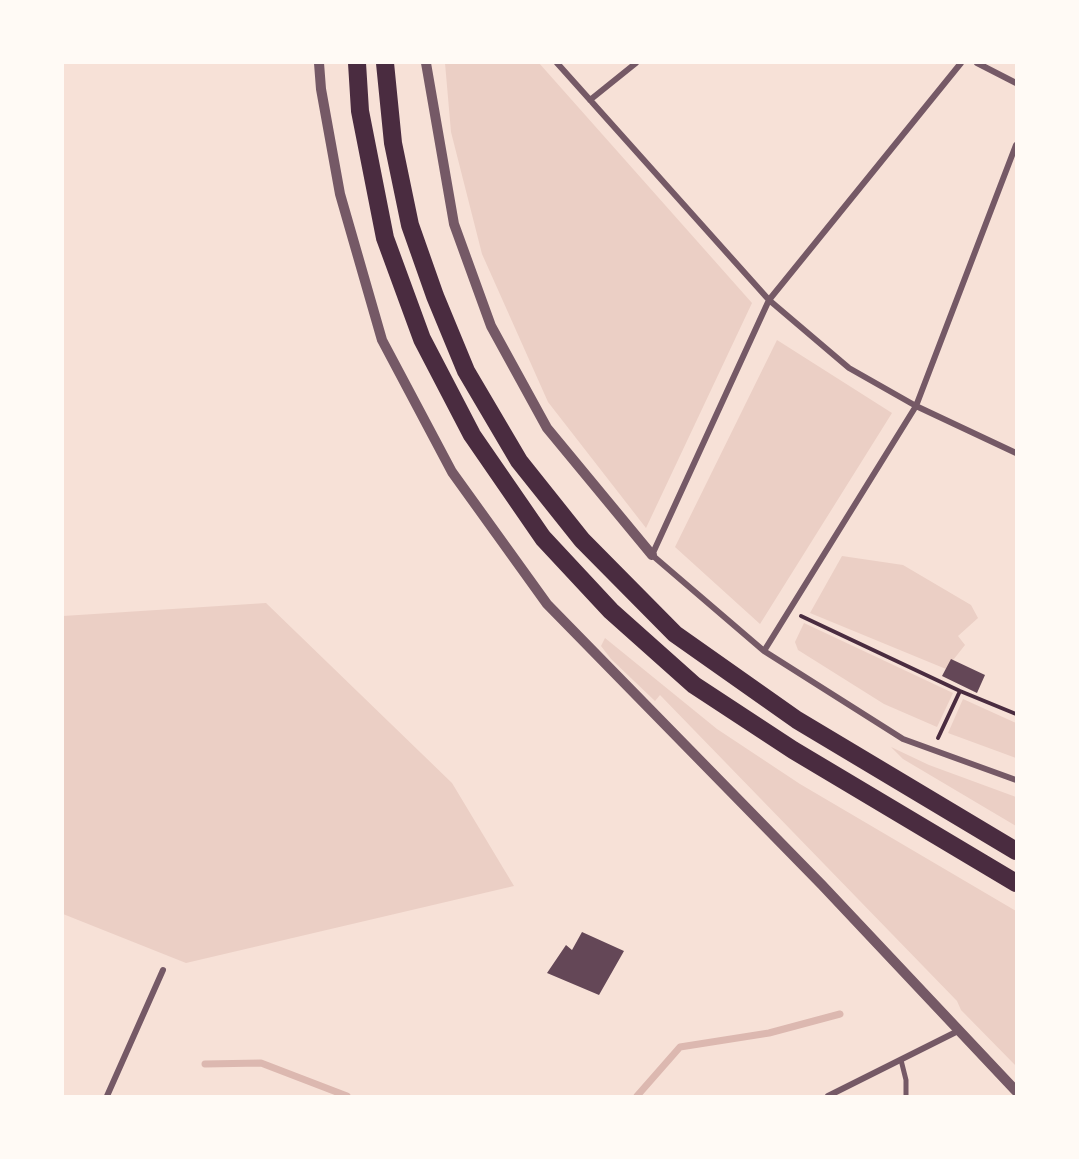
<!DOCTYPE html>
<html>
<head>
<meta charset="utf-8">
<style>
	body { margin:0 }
	#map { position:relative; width:1079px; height:1159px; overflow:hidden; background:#f7e1d7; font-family:"PT Sans Narrow",sans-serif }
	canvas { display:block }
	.frame { position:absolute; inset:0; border:64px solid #fffaf5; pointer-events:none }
</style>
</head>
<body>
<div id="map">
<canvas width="1079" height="1159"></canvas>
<div class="frame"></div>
</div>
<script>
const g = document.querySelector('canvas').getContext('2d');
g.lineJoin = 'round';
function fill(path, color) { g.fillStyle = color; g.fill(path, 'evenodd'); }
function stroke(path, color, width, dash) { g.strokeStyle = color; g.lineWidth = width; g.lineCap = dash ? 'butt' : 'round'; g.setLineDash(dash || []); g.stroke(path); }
fill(new Path2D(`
	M445 63H539L752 303 646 528 548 402 482 254 451 132Z
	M777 340 892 413 760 624 675 547Z
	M842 556 903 565 971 605 978 618 958 636 965 645 946 669 810 613Z
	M266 603 452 783 514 886 186 963 63 914V616Z
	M804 623 953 693 937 727 884 704 798 650 795 642Z
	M605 638 717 729 800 784 1016 911V1066L961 1010 957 1001 660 695 655 701 611 659 601 646Z
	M963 699 1016 723V758L948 733Z
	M891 747 929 765 1016 797V826L903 759Z`), '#ebcfc5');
stroke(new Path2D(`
	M205 1064 261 1063 347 1096
	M637 1096 680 1047 769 1033 840 1014`), '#dcb8b0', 7);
fill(new Path2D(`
	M951 659 985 675 977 693 942 676Z
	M582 932 624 951 599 995 547 973 566 945 572 950Z`), '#644757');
stroke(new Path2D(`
	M801 616 960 691 1016 714
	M938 738 960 691`), '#4a2c40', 4);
stroke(new Path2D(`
	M901 1060 906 1080V1096`), '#755966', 5);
stroke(new Path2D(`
	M557 63 769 300 849 368 916 406 1016 453
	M961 63 769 300 652 555 764 651 903 739 1016 780
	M977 63 1016 83
	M590 100 636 63
	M764 651 916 406 1016 145
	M107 1096 163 970
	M828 1096 958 1031`), '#755966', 6);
stroke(new Path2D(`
	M319 63 321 89 340 194 382 340 452 472 547 604 822 885 1016 1091
	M426 63 454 224 491 326 547 428 652 555`), '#755966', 10);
stroke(new Path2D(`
	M357 63 360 111 385 238 422 339 472 435 543 538 611 611 694 685 793 750 1016 883
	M385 63 393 143 410 225 435 296 466 371 519 461 582 540 675 634 797 720 1016 851`), '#4a2c40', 18);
</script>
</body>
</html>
